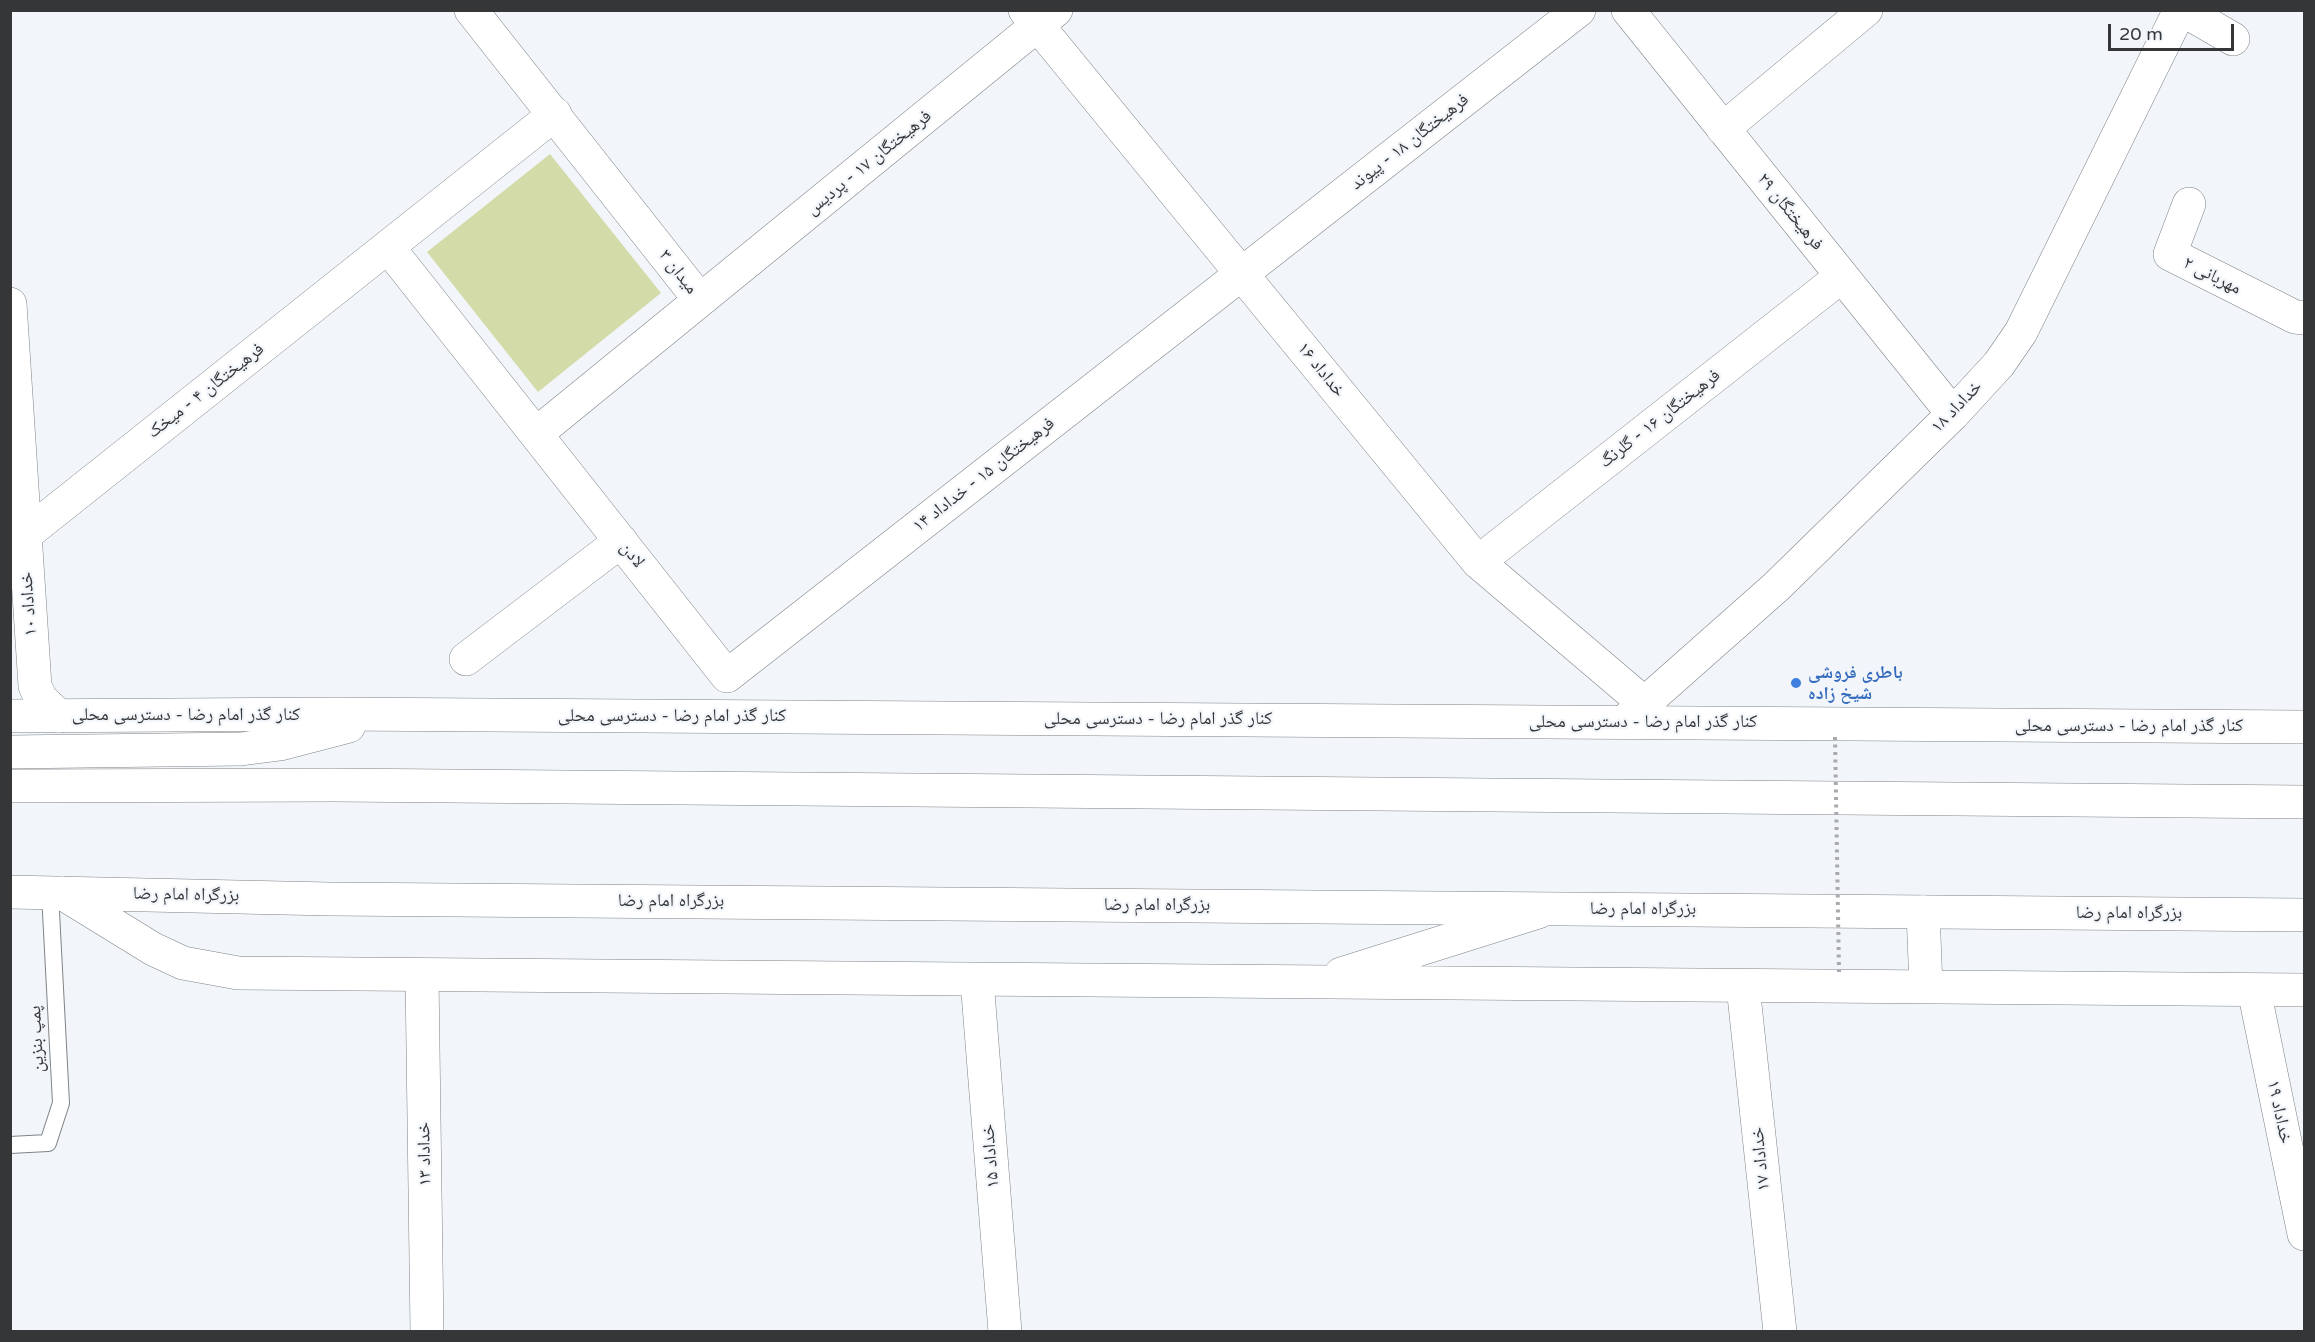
<!DOCTYPE html>
<html>
<head>
<meta charset="utf-8">
<style>
	body { margin:0 }
	#map { position:relative; width:2315px; height:1342px; overflow:hidden; background:#f2f6fa; font-family:"Varela Round",sans-serif }
	canvas { display:block }
	.frame { position:absolute; inset:0; border:12px solid #353637; pointer-events:none }
	.scale { position:absolute; left:2108px; top:24px; width:126px; height:27px; box-sizing:border-box; border:3px solid #353637; border-top:0; padding-left:8px; font-size:18px; line-height:21px; white-space:nowrap; color:#353637; -webkit-text-stroke:4px #f2f6fa; paint-order:stroke }
</style>
</head>
<body>
<div id="map">
<canvas width="2315" height="1342"></canvas>
<div class="frame"></div>
<div class="scale">20 m</div>
</div>
<script>
const g = document.querySelector('canvas').getContext('2d');
g.lineJoin = 'round';
function fill(path, color) { g.fillStyle = color; g.fill(path, 'evenodd'); }
function stroke(path, color, width, dash) { g.strokeStyle = color; g.lineWidth = width; g.lineCap = dash ? 'butt' : 'round'; g.setLineDash(dash || []); g.stroke(path); }
function write(font, color, halo, rows, align = 'center') {
  g.font = font + ' "Varela Round","Noto Naskh Arabic",sans-serif'; g.lineWidth = 4.5; g.setLineDash([]); g.textBaseline = 'middle'; g.strokeStyle = halo; g.fillStyle = color; for (const [text, x, y, turn = 0] of rows) {
    g.save(); g.translate(x, y); g.rotate((+turn || 0) * Math.PI / 180); g.textAlign = isNaN(turn) ? turn : align; if (halo) g.strokeText(text, 0, 0); g.fillText(text, 0, 0); g.restore();
  }
}
fill(new Path2D(`
	M550 154 661 293 538 392 427 252Z`), '#d3dca9');
const lane = new Path2D(`
	M10 1145 48 1143 61 1103 50 893`);
const street = new Path2D(`
	M471 10 700 300
	M1025 10 1478 562 1644 703
	M1628 10 1953 414
	M2183 10 2233 39
	M1723 129 1866 10
	M2189 204 2170 254 2295 317 2304 318
	M388 247 727 676 1579 10
	M10 304 35 686 41 699 59 716
	M536 434 1056 10
	M25 535 555 114
	M1478 562 1842 276
	M466 659 621 541
	M1628 718 1776 587 1953 414 1999 364 2021 332 2180 10
	M422 976 427 1332
	M977 980 1005 1332
	M1743 986 1780 1332
	M2254 990 2304 1234`);
const secondary = new Path2D(`
	M10 716 337 714 2304 727
	M10 752 241 749 280 744 349 726
	M62 893 153 949 183 963 238 973 2304 990
	M1923 912 1926 987
	M1341 974 1538 912`);
const highway = new Path2D(`
	M10 786 334 785 2304 802
	M10 892 330 899 2304 915`);
stroke(lane, '#7f8386', 18);
stroke(street, '#7f8386', 34);
stroke(secondary, '#7f8386', 34);
stroke(highway, '#7f8386', 34);
stroke(lane, '#fff', 16);
stroke(street, '#fff', 33);
stroke(secondary, '#fff', 33);
stroke(highway, '#fff', 33);
stroke(new Path2D(`
	M1835 737 1839 972`), '#a8aaad', 4, [3, 4.5]);
for (const [x, y, r, color] of [
	[1796,683,6,"#3f7fe0"]
]) { const dot = new Path2D(); dot.arc(x, y, r, 0, 2 * Math.PI); g.fillStyle = color; g.fill(dot); stroke(dot, '#f2f6fa', 2); }
write('18px', '#353637', '#f2f6fa', [
	["فرهیختگان ۱۸ - پیوند",1410,142,-38],
	["فرهیختگان ۱۷ - پردیس",869,163,-39],
	["فرهیختگان ۲۹",1790,212,51],
	["میدان ۳",678,272,52],
	["مهربانی ۲",2212,276,27],
	["خداداد ۱۶",1321,370,51],
	["فرهیختگان ۴ - میخک",206,391,-38],
	["خداداد ۱۸",1957,407,-46],
	["فرهیختگان ۱۶ - گلرنگ",1660,419,-38],
	["فرهیختگان ۱۵ - خداداد ۱۴",984,475,-38],
	["لادن",632,555,52],
	["خداداد ۱۰",29,604,-94],
	["کنار گذر امام رضا - دسترسی محلی",186,715],
	["کنار گذر امام رضا - دسترسی محلی",672,716],
	["کنار گذر امام رضا - دسترسی محلی",1158,719],
	["کنار گذر امام رضا - دسترسی محلی",1643,722],
	["کنار گذر امام رضا - دسترسی محلی",2129,726],
	["بزرگراه امام رضا",186,895,1],
	["بزرگراه امام رضا",671,901],
	["بزرگراه امام رضا",1157,905],
	["بزرگراه امام رضا",1643,909],
	["بزرگراه امام رضا",2129,913],
	["پمپ بنزین",37,1039,-93],
	["خداداد ۱۹",2279,1112,78],
	["خداداد ۱۳",425,1154,-91],
	["خداداد ۱۵",991,1156,-95],
	["خداداد ۱۷",1761,1159,-96]
]);
write('bold 18px', '#366cbe', '#f2f6fa', [
	["باطری فروشی",1808,673],
	["شیخ زاده",1808,694]
], 'left');
</script>
</body>
</html>
